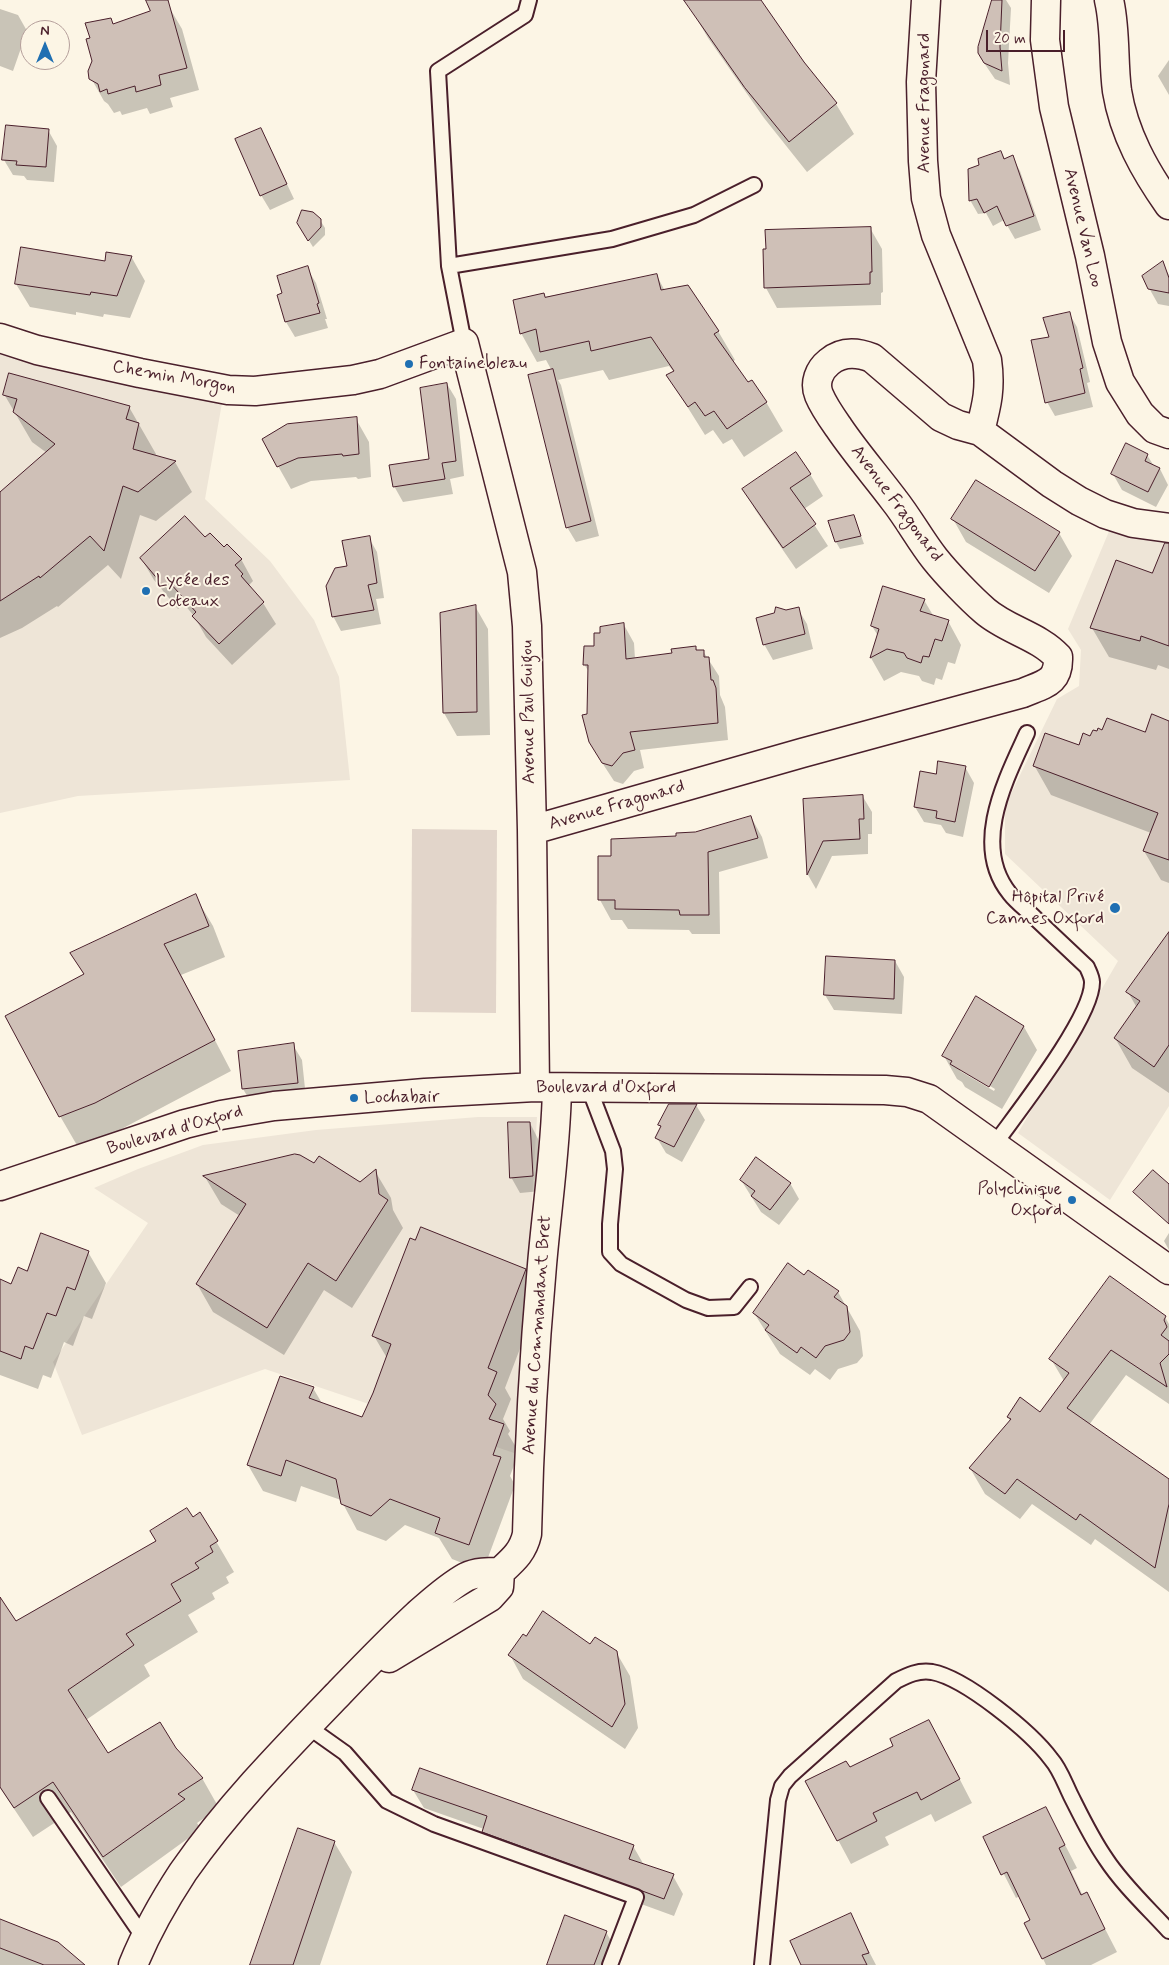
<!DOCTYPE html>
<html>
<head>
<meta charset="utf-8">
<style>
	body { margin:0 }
	#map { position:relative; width:1169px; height:1965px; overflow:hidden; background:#fcf5e5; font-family:Mynerve,sans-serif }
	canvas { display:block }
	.north { position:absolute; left:20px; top:20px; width:50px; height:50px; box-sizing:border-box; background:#fcf5e5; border:1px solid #b59f9b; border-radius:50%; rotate:0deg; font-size:14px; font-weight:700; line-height:20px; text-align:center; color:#4a1f2b }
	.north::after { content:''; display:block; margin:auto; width:18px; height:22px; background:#1f6fb2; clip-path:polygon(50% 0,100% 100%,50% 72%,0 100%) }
	.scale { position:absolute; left:986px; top:30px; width:79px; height:22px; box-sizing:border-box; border:2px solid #4a1f2b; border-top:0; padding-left:6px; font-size:15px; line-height:18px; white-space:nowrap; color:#4a1f2b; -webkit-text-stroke:4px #fcf5e5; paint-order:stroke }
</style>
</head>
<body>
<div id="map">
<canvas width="1169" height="1965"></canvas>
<div class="north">N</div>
<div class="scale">20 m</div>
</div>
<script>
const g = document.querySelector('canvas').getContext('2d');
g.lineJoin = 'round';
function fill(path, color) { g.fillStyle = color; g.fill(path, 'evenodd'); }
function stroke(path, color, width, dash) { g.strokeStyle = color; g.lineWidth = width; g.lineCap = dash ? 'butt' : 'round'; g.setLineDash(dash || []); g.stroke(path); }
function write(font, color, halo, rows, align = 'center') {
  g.font = font + ' Mynerve,sans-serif'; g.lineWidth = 4; g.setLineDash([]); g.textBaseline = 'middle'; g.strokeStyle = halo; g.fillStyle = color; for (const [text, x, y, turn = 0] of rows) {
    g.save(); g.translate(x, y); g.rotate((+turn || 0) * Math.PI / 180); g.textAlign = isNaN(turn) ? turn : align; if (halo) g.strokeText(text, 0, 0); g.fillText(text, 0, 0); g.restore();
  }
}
fill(new Path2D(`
	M0 352 222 403 205 499 270 561 314 620 339 677 350 780 78 796 0 813Z
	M1110 529 1169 545V1106L1110 1200 1018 1133 1118 961 1005 854V806L1057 699 1079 686 1081 650 1068 629Z
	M478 1117H537L517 1454 265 1369 82 1435 53 1362 148 1223 94 1188 138 1169 203 1145 316 1130Z`), '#eee5d7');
fill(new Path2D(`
	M412 829 497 830 496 1013 411 1012Z`), '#e2d5ca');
fill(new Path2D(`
	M159 0H165L182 29 199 90 170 98 173 107 150 114 147 108 122 115 120 111 114 113 108 104 104 101 91 78 110 19 114 25 151 12Z
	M686 0H759L779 30 836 104 854 134 807 172 764 118 708 38Z
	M993 0H1006L1011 8 1008 63 1010 85 995 79 980 57 979 47Z
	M0 9 18 15 27 31 13 71 0 66Z
	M1169 60V95L1158 76Z
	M261 129 294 199 270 210 261 195Z
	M48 130 57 146 54 182 27 180 24 176 13 175 4 160Z
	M1001 152 1005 159 1012 157 1020 171 1041 230 1015 239 1004 220 993 226 986 213 978 214 970 200 981 166Z
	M320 220 325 228V235L313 247 298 223Z
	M870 228 882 249 883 292 881 293V305L777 308 766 288Z
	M107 254 132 258 145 281 130 318 104 314 103 317 76 312V315L30 307 16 284 106 262Z
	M1162 263 1169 275V306L1158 304 1149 288Z
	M307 268 316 283 327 319H325L328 328 295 337 286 322 283 294Z
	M657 276 665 291 718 331 735 360 732 362 748 384 766 402 783 431 744 457 732 439 723 444 713 430 705 435 668 376 674 372 669 366 609 380 603 370 558 380 561 385 599 536 576 542 567 527 552 371 546 360 537 362 521 333 544 294 546 298Z
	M1069 313 1077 327 1090 382 1087 383 1093 407 1055 416 1047 402 1050 338Z
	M447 384 456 399 464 476 450 479 453 494 403 502 394 486 430 460Z
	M4 394 129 407 156 454 155 457 175 462 192 492 156 521 140 515 121 579 108 565 58 607 57 606 22 628 0 638V495L47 453 32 442Z
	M356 419 369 442 371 477 358 479 356 477 311 481 291 489 278 466Z
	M1147 455 1154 466 1160 469 1168 485 1156 507 1122 490 1113 474Z
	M810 474 823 496 804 509 828 546 796 569 756 511 743 489Z
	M854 516 864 544 840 549 836 542 830 522Z
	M953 519 1059 533 1072 556 1049 593 966 542Z
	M369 538 377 552 384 598 376 599 381 624 341 631 333 616 349 567Z
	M205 539 241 559 253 581 248 586 263 603 276 624 232 665 206 637 194 616 184 604 178 609 154 580 141 558Z
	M1169 580V669L1158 665 1156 670 1109 657 1092 628Z
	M924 600 934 617 948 621 961 645 955 664 948 662 942 680 936 678 934 685 922 681 919 676 901 672 884 681 871 658 878 636 872 626Z
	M475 606 488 629 490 735 457 736 444 713 441 614Z
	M798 609 807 624 813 649 773 660 764 644 775 614Z
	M624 625 634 643 635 659 673 654 696 648 698 652 703 651 719 676 720 695 725 707 728 740 640 750 644 768 634 771 623 784 614 781 601 761 588 715 589 672 584 664 596 647 601 635Z
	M1169 722V883L1161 880 1144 851 1151 833 1051 795 1034 765 1079 747 1091 738 1146 734Z
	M965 767 974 783 963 837 946 833 941 825 924 822 915 807 937 775Z
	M863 797 872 812V834H868V854L832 856 816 889 808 875 804 800Z
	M751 817 762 837 768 858 719 872 720 934H692L689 930 628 929 622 920H611L600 900 612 857Z
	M195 896 213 926 225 957 181 975 231 1071 112 1134 78 1147 60 1116 84 975 72 954Z
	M1169 941V1093L1132 1068 1115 1038 1137 1008 1128 992Z
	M895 961 904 977 902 1014 834 1010 825 995Z
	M976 997 1024 1027 1037 1050 1002 1109 965 1087 962 1082 957 1079 944 1056ZM960 1068 995 1089 994 1091 960 1071Z
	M293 1045 302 1060 306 1098 252 1104 243 1089Z
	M696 1105 705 1120 682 1162 666 1153 657 1138 661 1128 659 1125Z
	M530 1123 538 1139 541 1191 520 1193 511 1177Z
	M314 1165 361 1184 375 1171 391 1198 393 1210 403 1228 352 1308 324 1290 284 1355 213 1312 197 1284 240 1216 221 1204 205 1177Z
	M741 1180 790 1183 799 1199 779 1225 761 1212Z
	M1169 1233V1250L1164 1241Z
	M88 1252 106 1283 92 1319 84 1316 73 1346 64 1342 51 1378 43 1375 38 1389 0 1375V1281L12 1285 28 1273Z
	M525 1270 540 1296 505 1388 511 1399 503 1419 510 1431 508 1434 519 1452 510 1476 515 1485 483 1571 452 1559 439 1538 405 1525 386 1541 357 1530 341 1500 301 1486 296 1502 263 1491 248 1465 313 1388 323 1405 363 1419 387 1358 374 1336Z
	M805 1277 838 1292 860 1331 863 1356 857 1363 838 1369 830 1380 815 1369 810 1375 780 1354 754 1313Z
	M1165 1317 1169 1324V1404L1126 1375 1089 1425 1169 1480V1592L1095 1539 1091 1545 1032 1504 1020 1519 985 1494 970 1468 1010 1421 1008 1417 1041 1414 1064 1381 1051 1359Z
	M200 1514 234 1572 226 1577 229 1583 212 1593 215 1599 188 1615 198 1632 144 1665 150 1676 86 1720 108 1754 175 1749 202 1778 219 1808 197 1823 201 1829 121 1887 71 1812 33 1837 0 1788V1599L15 1622 157 1541Z
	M590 1646 616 1652 630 1676 638 1728 625 1749 523 1679 510 1655Z
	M942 1745 972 1803 935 1822 931 1814 885 1837 889 1845 851 1864 807 1782 849 1769Z
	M413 1790 633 1846 644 1865 673 1876 683 1894 674 1916 493 1850 483 1832 484 1829 424 1808Z
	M1046 1808 1077 1868 1071 1871 1083 1896 1087 1894 1117 1952 1091 1965H1046L1026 1923 1032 1921 1020 1896 1016 1898 985 1837Z
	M334 1842 352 1872 320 1965H251Z
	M850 1915 876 1965H803Z
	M0 1921 78 1965H0Z
	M606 1932 619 1955 616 1965H548Z`), '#0003');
const building = new Path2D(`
	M146 0H168L187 68 159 75 161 85 136 92 135 86 108 94 107 89 100 92 98 84 89 79 88 71 92 61 86 39 90 38 85 23 111 18 113 24 150 11Z
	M684 0H761L804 62 837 103 789 142 745 88Z
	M992 0H1002L1000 47 1002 71 984 63 978 53V47Z
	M6 125 49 129 46 167 16 165 17 161 2 160Z
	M261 128 287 184 260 196 235 139Z
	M1001 151 1004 159 1013 155 1034 216 1006 226 997 206 984 213 977 199 969 201 968 169 979 165 978 159Z
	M302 210 313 212 321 219V227L308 241 297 223Z
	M871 227 872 272H870V284L764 288 763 249H766L765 230Z
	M21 247 105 261 106 252 132 256 117 296 91 292 90 295 15 284Z
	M1163 261 1169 278V293L1148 289 1142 276Z
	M308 266 319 303 317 304 320 313 285 322 277 295 282 293 277 276Z
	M657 274 661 290 688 285 719 331 714 334 748 382 752 380 767 402 727 429 714 411 705 416 695 402 688 407 666 375 674 371 651 337 591 351 589 341 540 352 536 329 520 334 513 300 544 293 545 297Z
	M1070 312 1083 368 1080 369 1085 393 1045 403 1031 340 1049 337 1043 318Z
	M553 369 591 521 566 528 528 375Z
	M9 373 130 406 126 419 139 423 133 449 176 461 138 492 123 486 104 551 90 536 40 578 39 576 0 601V492L55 444 13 412 17 399 3 395Z
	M447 383 456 461 442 463 445 479 393 487 389 465 429 459 420 388Z
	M357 417 359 454 343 456 342 454 298 458 277 467 262 439 287 424Z
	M1126 443 1148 454 1145 461 1160 468 1148 492 1111 474Z
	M796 452 811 474 790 488 816 524 783 548 742 489Z
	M976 480 1060 532 1035 571 951 519Z
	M854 515 861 536 835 542 828 521Z
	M185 516 205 537 210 533 224 547 227 544 242 559 235 565 243 574 241 576 264 602 219 644 192 616 196 612 170 583 165 588 140 558Z
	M370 536 377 583 368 585 374 610 332 617 326 586 335 568 347 566 342 541Z
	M1165 543H1169V646L1141 636 1140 641 1090 628 1116 560 1152 573Z
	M883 586 925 599 920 611 949 620 942 641 935 639 929 657 923 656 921 663 907 658 904 653 887 649 870 658 879 629 871 626Z
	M476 605 477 712 443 713 440 613Z
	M776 607 786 610 799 607 805 634 763 645 756 618 774 613Z
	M624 623 626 659 672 653 671 649 696 646V650H704V657H709L711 680H713L716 688 718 723 630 732 635 750 623 753 612 766 602 763 589 742 582 715 587 714 588 665H583L584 646H594V633H600V627Z
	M1152 714 1169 721V860L1143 851 1158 813 1033 766 1045 733 1079 745 1083 733 1090 736 1093 730 1097 731 1098 728 1102 730 1107 718 1145 732Z
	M938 761 966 766 955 822 936 818 937 811 914 807 920 771 936 774Z
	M863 795 864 819H859L860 839 823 841 807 875 803 799Z
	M751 816 758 838 708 852 709 915H680L679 910 615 909V900H598V856H611V839L676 836V833L695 832Z
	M196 894 209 926 164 944 215 1040 95 1103 59 1117 5 1016 84 974 70 953Z
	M1169 932V1045L1154 1067 1114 1038 1140 1001 1126 992Z
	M826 956 895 960 894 999 824 995Z
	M976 996 1024 1026 989 1087 950 1064 952 1061 942 1056Z
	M294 1043 298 1083 242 1089 238 1051Z
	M669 1104H697L674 1147 655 1138 661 1126 658 1125Z
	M508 1122H530L533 1176 510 1178Z
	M295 1154 300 1155 314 1163 319 1156 360 1182 376 1169 379 1194 388 1200 336 1281 308 1263 267 1328 196 1284 246 1204 203 1176Z
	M756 1157 791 1183 770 1210 751 1196 755 1191 740 1180Z
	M1153 1170 1169 1184V1224L1133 1192Z
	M421 1227 526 1269 488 1368 497 1372 488 1395 496 1404 489 1419 504 1424 493 1455 501 1457 469 1545 435 1533 440 1518 390 1499 371 1516 341 1504 336 1479 286 1460 281 1476 247 1465 280 1376 314 1387 309 1398 362 1417 373 1393 391 1344 372 1336 410 1238 415 1240Z
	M41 1233 89 1251 75 1290 67 1287 56 1316 47 1313 33 1349 25 1346 21 1359 0 1351V1279L11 1284 18 1267 27 1271Z
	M788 1263 804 1275 808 1270 839 1291 834 1297 847 1306 850 1332 844 1340 825 1346 816 1358 801 1347 797 1353 765 1330 769 1325 753 1313Z
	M1110 1276 1166 1316 1164 1320 1167 1327 1161 1335 1169 1341V1354L1160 1363 1167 1387 1111 1350 1067 1408 1169 1479V1504L1155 1568 1080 1514 1076 1520 1017 1479 1005 1494 969 1468 1011 1419 1007 1417 1020 1397 1040 1412 1069 1373 1049 1359Z
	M187 1508 193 1517 200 1512 218 1541 210 1546 213 1552 195 1563 199 1568 171 1584 181 1601 126 1634 134 1645 68 1690 108 1753 160 1722 176 1748 203 1778 178 1794 185 1799 103 1857 53 1782 14 1808 0 1787V1597L16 1621 156 1541 150 1531Z
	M543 1611 590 1644 595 1637 617 1651 625 1704 612 1727 508 1655 523 1634 526 1636Z
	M929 1720 960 1779 921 1800 917 1792 873 1813 877 1821 837 1841 805 1781 846 1761 850 1767 893 1746 890 1739Z
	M420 1768 634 1845 629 1859 674 1874 664 1899 482 1832 487 1816 412 1790Z
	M1046 1807 1065 1845 1059 1848 1081 1895 1087 1892 1105 1929 1042 1959 1024 1923 1030 1920 1007 1872 1001 1875 983 1837Z
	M298 1828 335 1841 293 1965H250Z
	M851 1913 869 1953 862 1955 867 1965H801L790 1941Z
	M565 1915 607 1931 594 1965H547Z
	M0 1919 58 1942 85 1965H44L0 1948Z`);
fill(building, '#cfc0b7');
stroke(building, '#4a1f2b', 1);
const lane = new Path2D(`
	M449 266 612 239 694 215 754 185
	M464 343 449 266 438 71 525 15 529 0
	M589 1088 613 1151 615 1169 610 1224V1252L621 1264 686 1300 708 1308 734 1307 750 1287
	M994 1145C1017 1113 1093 1017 1092 982 1092 977 1089 972 1087 967 1070 951 1052 934 1035 918 1027 910 1017 903 1010 894 971 846 1005 781 1027 733
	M307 1726 345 1753 387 1801 434 1824 636 1897 610 1965
	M48 1798 144 1938
	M762 1965 778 1800 782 1786 790 1776 896 1681C908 1675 918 1670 932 1672 965 1678 1031 1732 1051 1759 1060 1769 1065 1784 1071 1796 1082 1818 1092 1839 1106 1859 1123 1885 1148 1908 1169 1931`);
const street = new Path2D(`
	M926 0 921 82 923 161 926 198 936 235 987 360C991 388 987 404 980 431
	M1046 0 1045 40 1054 107 1090 256 1107 342 1120 382 1140 414 1155 429 1169 434
	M1109 0C1116 30 1113 61 1117 91 1124 134 1145 171 1169 205
	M0 338 37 350 140 373 228 390 255 391 353 380 380 374 464 343 522 572 527 626 532 830 535 1087
	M532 830 802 753 1023 693C1044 684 1059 683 1058 657 1039 636 1007 630 985 611 970 598 947 574 935 559 920 540 909 519 894 500 876 476 856 453 839 428 832 418 824 407 819 395 814 383 819 370 829 362 842 351 857 352 872 358L941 417 958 425 980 431 1052 484 1079 501 1105 514 1133 523 1169 528
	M0 1186 185 1124 221 1115 274 1106 425 1093 535 1087 885 1090 907 1092 929 1099 1169 1270
	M389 1658 490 1597 499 1587 500 1572
	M133 1965C146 1933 164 1901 183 1872 229 1806 285 1749 340 1692 366 1665 391 1639 418 1614 433 1601 448 1587 466 1577 476 1572 488 1572 500 1572 513 1560 523 1552 527 1534 529 1444 534 1355 542 1265 547 1206 556 1148 557 1088`);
stroke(lane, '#4a1f2b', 18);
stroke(street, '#4a1f2b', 31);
stroke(lane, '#fcf5e5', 14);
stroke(street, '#fcf5e5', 28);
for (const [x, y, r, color] of [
	[409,364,5,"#1f6fb2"],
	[146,591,5,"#1f6fb2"],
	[1115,908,6,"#1f6fb2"],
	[354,1098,5,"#1f6fb2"],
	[1072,1200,5,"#1f6fb2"]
]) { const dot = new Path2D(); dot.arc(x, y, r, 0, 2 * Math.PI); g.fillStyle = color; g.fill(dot); stroke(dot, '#fcf5e5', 2); }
write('18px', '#4a1f2b', '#fcf5e5', [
	["Avenue Fragonard",925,103,-90],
	["Avenue Van Loo",1082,228,77],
	["Chemin Morgon",174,378,10],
	["Avenue Fragonard",896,504,53],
	["Avenue Paul Guigou",529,712,-91],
	["Avenue Fragonard",617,806,-16],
	["Boulevard d'Oxford",606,1088],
	["Boulevard d'Oxford",175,1131,-16],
	["Avenue du Commandant Bret",538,1335,-86]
]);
write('18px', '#4a1f2b', '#fcf5e5', [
	["Fontainebleau",419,364],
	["Lycée des",156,581],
	["Coteaux",156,602],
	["Hôpital Privé",1104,898,"right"],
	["Cannes Oxford",1104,919,"right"],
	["Lochabair",364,1098],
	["Polyclinique",1062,1190,"right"],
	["Oxford",1062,1211,"right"]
], 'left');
</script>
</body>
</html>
